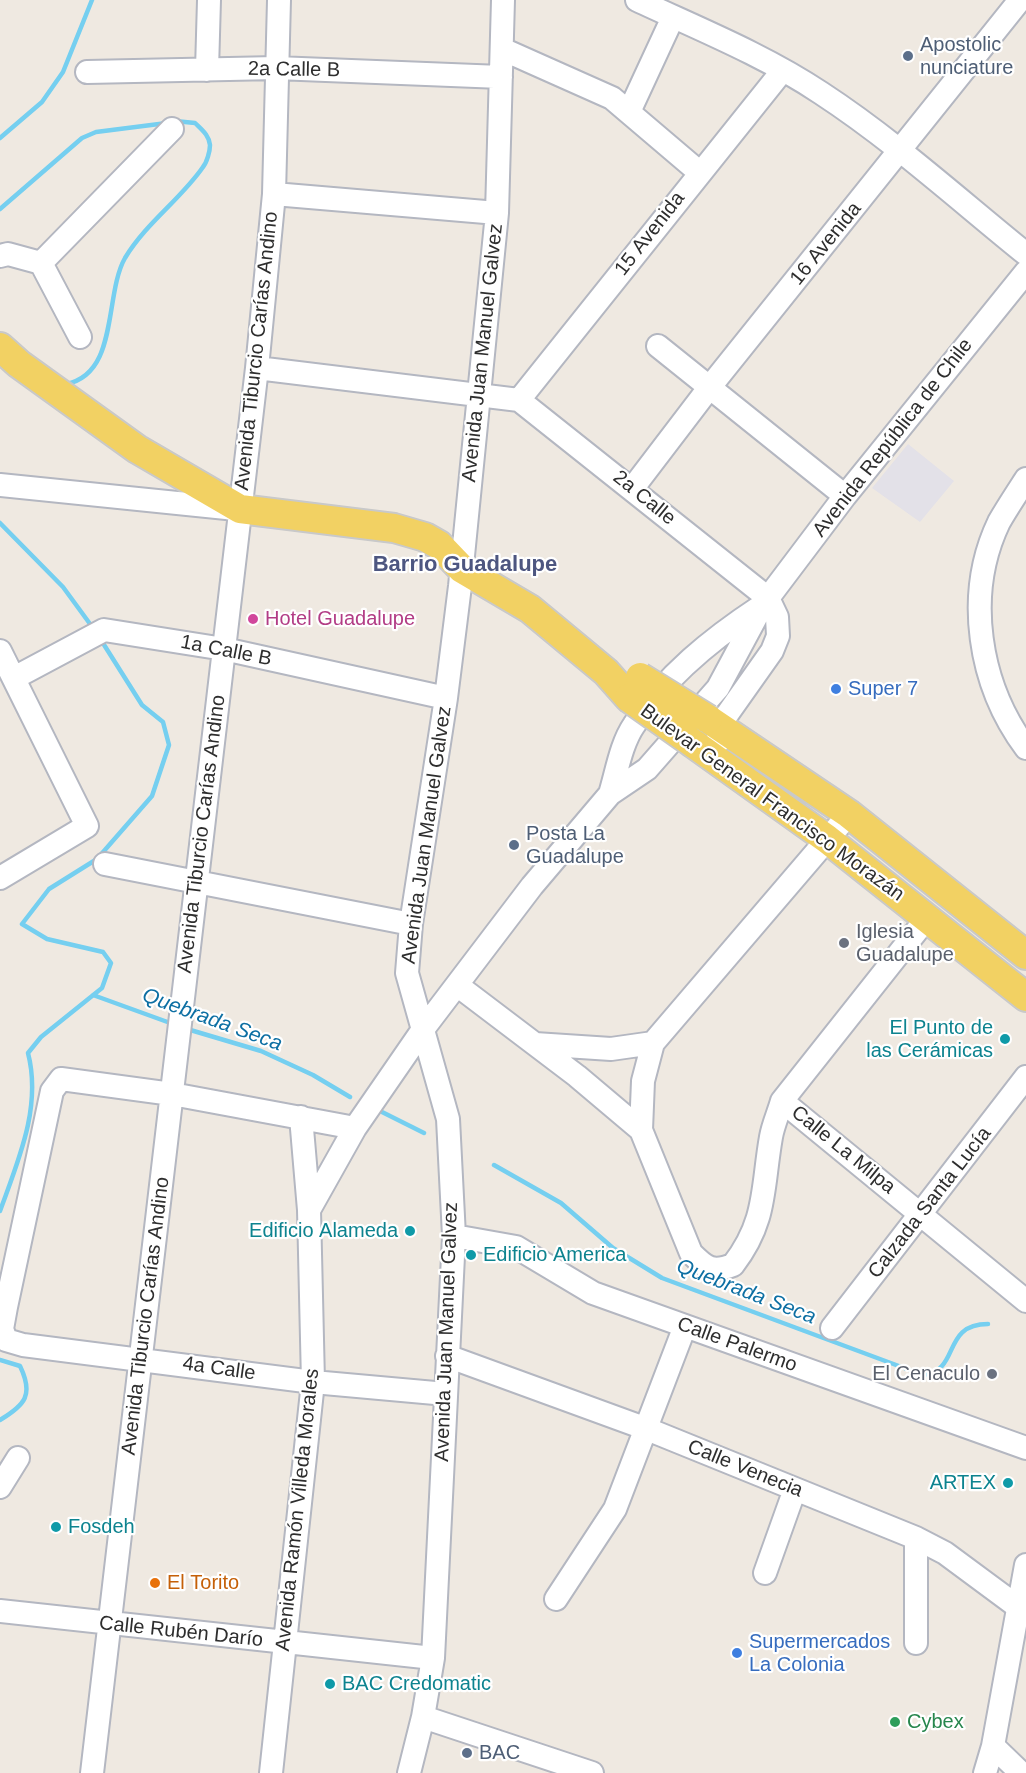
<!DOCTYPE html>
<html>
<head>
<meta charset="utf-8">
<style>
	body { margin:0 }
	canvas { display:block; background:#efe9e1 }
</style>
</head>
<body>
<canvas width="1026" height="1773"></canvas>
<script>
const g = document.querySelector('canvas').getContext('2d');
g.lineJoin = 'round';
function fill(path, color) { g.fillStyle = color; g.fill(path, 'evenodd'); }
function stroke(path, color, width, dash) { g.strokeStyle = color; g.lineWidth = width; g.lineCap = dash ? 'butt' : 'round'; g.setLineDash(dash || []); g.stroke(path); }
function write(font, color, halo, rows, align = 'center') {
  g.font = font + ' Helvetica,sans-serif'; g.lineWidth = 4.5; g.setLineDash([]); g.textBaseline = 'middle'; g.strokeStyle = halo; g.fillStyle = color; for (const [text, x, y, turn = 0] of rows) {
    g.save(); g.translate(x, y); g.rotate((+turn || 0) * Math.PI / 180); g.textAlign = isNaN(turn) ? turn : align; if (halo) g.strokeText(text, 0, 0); g.fillText(text, 0, 0); g.restore();
  }
}
fill(new Path2D(`
	M908 444 954 481 920 522 872 488Z`), '#e3e1e8');
stroke(new Path2D(`
	M0 138 42 102 63 72 92 0
	M0 209 82 138 96 132 167 123
	M66 384C119 374 104 295 125 258 146 223 181 199 203 167 207 162 210 151 210 145 209 135 202 130 195 123L175 121
	M0 523 63 587 93 628
	M93 995 173 1024
	M187 1029 261 1051 313 1075 350 1097
	M382 1112 424 1133
	M494 1165 561 1203 613 1248 662 1278 923 1375C961 1371 941 1324 988 1324
	M0 1211C18 1161 42 1107 28 1053L41 1037 102 988 111 963 103 952 47 939 22 924 49 889 97 859 152 796 169 745 163 722 142 705 101 640
	M0 1360 20 1366C34 1395 25 1405 0 1420`), '#75cff0', 4.5);
const minor = new Path2D(`
	M637 0C699 29 764 55 821 93 893 140 959 200 1026 254
	M502 49 612 98 699 172
	M207 70 209 0
	M87 72 276 68 501 77
	M629 112 673 17
	M274 194 497 213
	M0 256 8 254 41 263 172 129
	M41 263 80 337
	M658 346 845 496
	M257 368 519 400 768 598 777 617 778 636 772 651 719 726 718 742
	M519 400 783 70
	M1026 479C1017 493 1007 508 999 522 964 595 979 685 1026 748
	M0 485 236 509
	M632 489 709 388 1020 0
	M0 651 87 826 0 878
	M14 678 104 630 224 649 446 698
	M610 794C617 771 621 744 634 725 665 676 713 638 760 607
	M105 864 411 924
	M457 985 577 1076 641 1130 691 1253C706 1268 712 1273 733 1265 767 1221 762 1188 771 1137 773 1125 779 1112 782 1101L927 918
	M535 1044 611 1049 653 1043
	M782 1101 1026 1301
	M301 1117 309 1210
	M355 1128 172 1094 61 1079 52 1091 6 1307 2 1329 6 1340 23 1345 313 1382 446 1394
	M641 1130 643 1081 653 1043 849 814
	M454 1236 516 1247 593 1293 1026 1448
	M832 1328 1026 1077
	M447 1356 647 1429 916 1538 945 1553 1026 1613
	M0 1487 18 1458
	M765 1573 795 1489
	M556 1599 615 1509 685 1326
	M0 1611 433 1658
	M916 1643V1538
	M423 1717 592 1773
	M993 1746 1021 1773
	M92 1773 257 368 274 194 279 0
	M271 1773 313 1382 309 1210 355 1128 424 1028 532 886 610 794 647 769 718 688 762 606 845 496 1026 272
	M409 1773 423 1717 433 1658 454 1236 448 1119 407 973 411 924 446 698 460 586 497 213 503 0
	M985 1773 993 1746 1026 1565`);
const major = new Path2D(`
	M0 347 19 364 137 449 240 509 394 528 425 537 439 545 462 569 530 609 606 672 629 698
	M708 719 849 814 1026 955
	M694 744 827 839 1026 997`);
stroke(minor, '#b4b7c1', 26);
stroke(major, '#c9c9c9', 32);
stroke(minor, '#fff', 22);
stroke(major, '#f2d163', 28);
const majorBridge = new Path2D(`
	M640 677 708 719
	M629 698 694 744`);
stroke(majorBridge, '#c9c9c9', 32, []);
stroke(majorBridge, '#f2d163', 28);
for (const [x, y, r, color] of [
	[908,56,6,"#5c6f8a"],
	[253,619,6,"#d1479c"],
	[836,689,6,"#3f7fe0"],
	[514,845,6,"#5c6f8a"],
	[844,943,6,"#6b7280"],
	[1005,1039,6,"#0f9aa8"],
	[410,1231,6,"#0f9aa8"],
	[471,1255,6,"#0f9aa8"],
	[992,1374,6,"#6b7280"],
	[1008,1483,6,"#0f9aa8"],
	[56,1527,6,"#0f9aa8"],
	[155,1583,6,"#e8710a"],
	[737,1653,6,"#3f7fe0"],
	[330,1684,6,"#0f9aa8"],
	[895,1722,6,"#2e9e5b"],
	[467,1753,6,"#5c6f8a"]
]) { const dot = new Path2D(); dot.arc(x, y, r, 0, 2 * Math.PI); g.fillStyle = color; g.fill(dot); stroke(dot, '#fff', 2); }
write('20px', '#4e5e75', '#fff', [
	["Apostolic",920,45],
	["nunciature",920,68],
	["Posta La",526,834],
	["Guadalupe",526,857],
	["BAC",479,1753]
], 'left');
write('20px', '#2e2e2e', '#fff', [
	["2a Calle B",294,70,1],
	["15 Avenida",650,234,-52],
	["16 Avenida",826,244,-51],
	["Avenida Tiburcio Carías Andino",257,351,-84],
	["Avenida Juan Manuel Galvez",483,353,-84],
	["Avenida República de Chile",893,438,-52],
	["2a Calle",644,498,39],
	["1a Calle B",226,651,11],
	["Bulevar General Francisco Morazán",772,803,36],
	["Avenida Tiburcio Carías Andino",202,834,-83],
	["Avenida Juan Manuel Galvez",427,835,-82],
	["Calle La Milpa",843,1150,39],
	["Calzada Santa Lucía",930,1203,-52],
	["Avenida Tiburcio Carías Andino",146,1316,-83],
	["Avenida Juan Manuel Galvez",447,1332,-88],
	["Calle Palermo",737,1345,20],
	["4a Calle",219,1369,8],
	["Calle Venecia",745,1469,22],
	["Avenida Ramón Villeda Morales",298,1510,-84],
	["Calle Rubén Darío",181,1632,6]
]);
write('20px', '#b23c85', '#fff', [
	["Hotel Guadalupe",265,619]
], 'left');
write('20px', '#366cbe', '#fff', [
	["Super 7",848,689],
	["Supermercados",749,1642],
	["La Colonia",749,1665]
], 'left');
write('20px', '#5b616d', '#fff', [
	["Iglesia",856,932],
	["Guadalupe",856,955],
	["El Cenaculo",980,1374,"right"]
], 'left');
write('20px', '#0d838f', '#fff', [
	["El Punto de",993,1028],
	["las Cerámicas",993,1051],
	["Edificio Alameda",398,1231],
	["Edificio America",483,1255,"left"],
	["ARTEX",996,1483],
	["Fosdeh",68,1527,"left"],
	["BAC Credomatic",342,1684,"left"]
], 'right');
write('20px', '#c56008', '#fff', [
	["El Torito",167,1583]
], 'left');
write('20px', '#27864d', '#fff', [
	["Cybex",907,1722]
], 'left');
write('italic 21px', '#0d6fa3', '#fff', [
	["Quebrada Seca",212,1020,20],
	["Quebrada Seca",746,1292,21]
]);
write('bold 22px', '#4d5680', '#fff', [
	["Barrio Guadalupe",465,565]
]);
</script>
</body>
</html>
